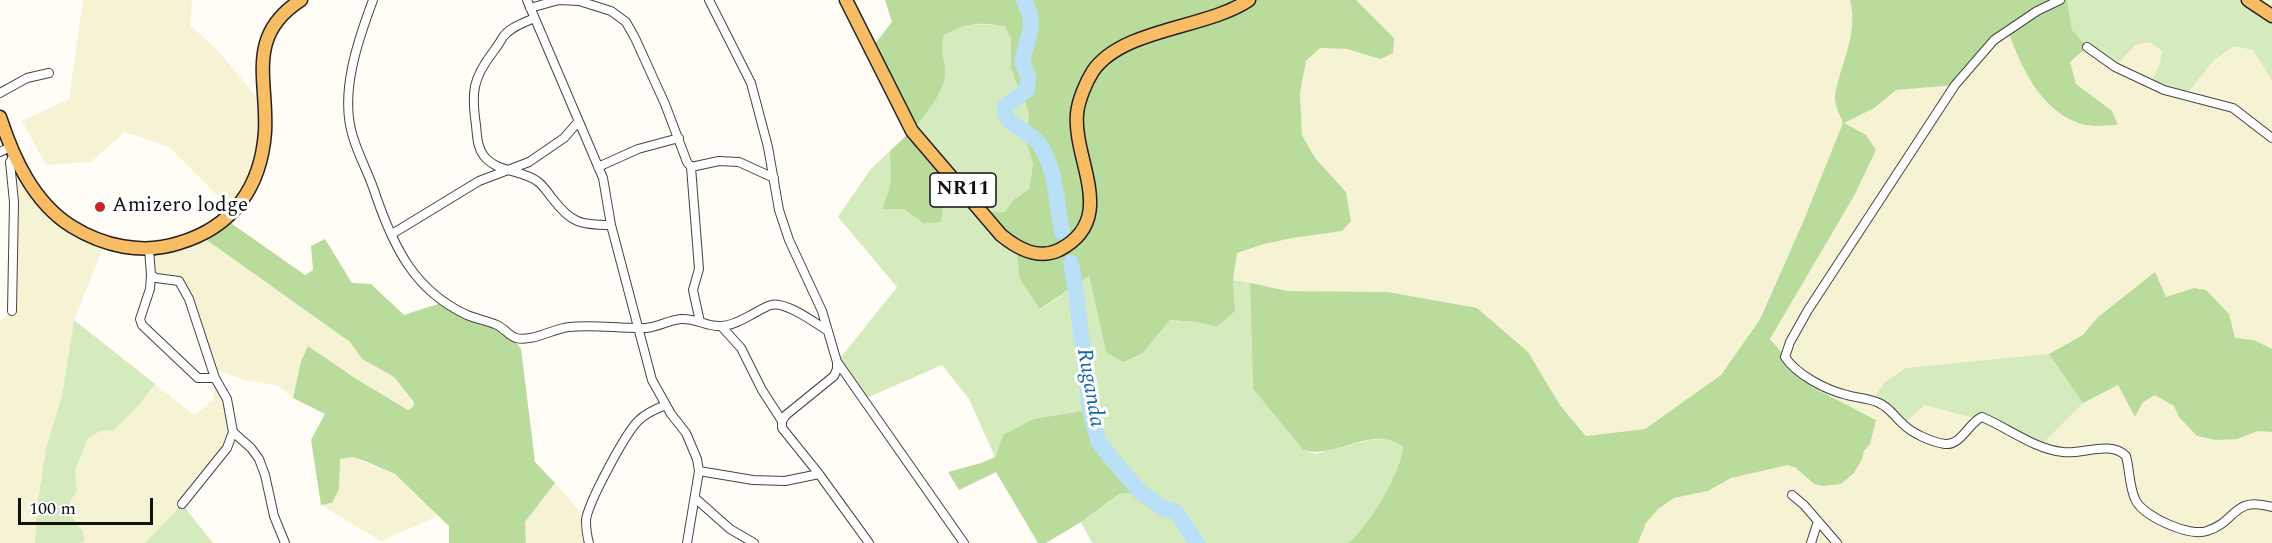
<!DOCTYPE html>
<html>
<head>
<meta charset="utf-8">
<style>
	body { margin:0 }
	#map { position:relative; width:2272px; height:543px; overflow:hidden; background:#fffdf5; font-family:Spectral,serif }
	canvas { display:block }
	.scale { position:absolute; left:18px; top:498px; width:135px; height:27px; box-sizing:border-box; border:3px solid #111; border-top:0; padding-left:8px; font-size:18px; line-height:21px; white-space:nowrap; color:#111; -webkit-text-stroke:4px #fff; paint-order:stroke }
</style>
</head>
<body>
<div id="map">
<canvas width="2272" height="543"></canvas>
<div class="scale">100 m</div>
</div>
<script>
const g = document.querySelector('canvas').getContext('2d');
g.lineJoin = 'round';
function fill(path, color) { g.fillStyle = color; g.fill(path, 'evenodd'); }
function stroke(path, color, width, dash) { g.strokeStyle = color; g.lineWidth = width; g.lineCap = dash ? 'butt' : 'round'; g.setLineDash(dash || []); g.stroke(path); }
function write(font, color, halo, rows, align = 'center') {
  g.font = font + ' Spectral,serif'; g.lineWidth = 6; g.setLineDash([]); g.textBaseline = 'middle'; g.strokeStyle = halo; g.fillStyle = color; for (const [text, x, y, turn = 0] of rows) {
    g.save(); g.translate(x, y); g.rotate((+turn || 0) * Math.PI / 180); g.textAlign = isNaN(turn) ? turn : align; if (halo) g.strokeText(text, 0, 0); g.fillText(text, 0, 0); g.restore();
  }
}
fill(new Path2D(`
	M83 0H192L190 25 221 54 263 105 258 168 234 212 169 147 125 132 91 162 46 165 22 121 69 99Z
	M1356 0H2272V543H1638L1646 523 1658 509 1674 498 1708 491 1731 478 1788 465 1796 467 1814 484 1862 459 1864 451 1870 444 1876 420 1812 387 1770 339 1854 196 1843 124 1803 222 1759 319 1721 375 1645 429 1587 436 1560 405 1528 352 1388 292 1288 291 1233 280 1236 253 1264 244 1293 238 1341 231 1346 192 1315 158 1302 135 1300 93 1306 61 1320 48 1347 49 1380 59 1394 38Z
	M10 162 45 203 105 243 74 320 62 396 46 448 37 506 35 543H0V321L12 311Z
	M201 236 350 342 362 359 394 377 414 402 413 407 409 410 355 378 308 346 301 361 293 398 277 385 248 381 211 368 183 286 151 275 149 249Z
	M215 378 227 399 233 432 227 448 182 504 145 543H79L84 541 83 532 71 515 70 502 77 491 75 471 88 438 101 431 114 430 139 405 155 384 194 415 213 400Z
	M352 457 395 474 440 515 381 541 321 505 332 503 340 459Z
	M555 483 586 519 589 543H526L525 522Z`), '#f6f3d4');
fill(new Path2D(`
	M2067 0H2248L2272 16V80L2253 50 2234 46 2214 60 2184 97 2150 83 2160 64 2162 51 2150 42 2135 45 2115 67 2080 41 2072 30Z
	M963 24 1005 25 1011 39V69L1029 113 1026 141 1033 164 1029 189 1013 200 1005 212 981 211 1016 247 1041 309 1089 276 1106 352 1143 353 1170 320 1196 322 1217 327 1234 311 1233 280 1250 283 1253 389 1303 450 1316 454 1369 440 1386 439 1403 445C1401 472 1369 526 1348 543H1092L1081 522 1119 494 1139 491 1099 443 1090 410 1003 435 995 457 969 399 942 365 864 399 837 362 897 287 838 217 870 170 890 151C891 189 891 200 923 223L912 131 945 75 940 48 944 35Z
	M74 320 155 384 139 405 114 430 101 431 88 438 75 471 77 491 70 502 71 515 83 532 85 541 79 543H35L37 506 46 448 62 396Z
	M2049 354 2083 403 2041 445 1984 418 1977 419 1925 405 1903 424 1872 401 1885 382 1906 368Z
	M182 504 213 543H145Z`), '#d5ebbd');
fill(new Path2D(`
	M885 0H1356L1394 38 1393 53 1380 59 1347 49 1320 48 1306 61 1300 93 1302 135 1315 158 1346 192 1351 221 1342 231 1293 238 1264 244 1237 253 1233 280 1235 311 1217 327 1196 322 1170 320 1143 353 1123 362 1106 352 1089 276 1040 309 1020 279 1016 247 980 211 1005 212 1013 200 1029 189 1033 164 1026 141 1029 113 1011 69V39L1005 26C980 22 967 22 944 35 939 54 945 55 945 73 945 92 923 117 912 131L946 171 941 222 923 223 904 209H882L891 184 890 151 911 131 870 50 892 22Z
	M1850 0H2067L2072 30 2087 47 2070 62 2076 84 2112 111 2118 125C2108 125 2095 127 2085 125 2042 114 2022 69 2008 31L1955 85 1896 90 1874 108 1844 123 1866 135 1876 150 1854 196 1770 339 1812 387 1876 420 1870 444 1864 451 1862 459 1854 473 1841 484 1823 486 1814 484 1796 468 1788 465 1731 478 1708 491 1674 498 1658 509 1646 523 1638 543H1348C1369 526 1401 472 1403 446 1397 443 1391 440 1384 439 1356 437 1331 458 1303 450L1253 389 1250 283 1288 291 1388 292 1477 308 1528 352 1560 405 1586 436 1645 429 1721 375 1760 319 1803 222 1843 123C1840 115 1834 104 1835 96 1840 64 1859 34 1850 0Z
	M225 219 305 275 313 270 311 246 325 239 352 283 371 284 404 315 444 302C472 314 505 322 521 349L535 462 555 483 525 522 526 543H449V526L395 474 365 461 352 457 340 459 339 489 332 503 321 505 311 440 325 414 293 398 301 361 308 346 355 378 408 410 413 407 414 402 394 377 362 359 350 342 201 236Z
	M2155 272 2166 297 2194 288 2206 290 2229 314 2235 338 2254 340 2272 349V432L2258 431 2237 439 2216 440 2197 436 2179 417 2174 406 2155 395 2143 402 2135 417 2118 385 2083 403 2049 354 2083 335 2098 317Z
	M1090 410 1099 443 1140 492 1119 494 1081 522 1046 543H1038L996 472 959 490 948 472 981 463 995 457 1003 435 1034 419Z`), '#b9dc9c');
stroke(new Path2D(`
	M1024 0 1030 14 1031 27 1022 62 1028 76 1027 90 1005 106C1001 126 1029 128 1040 145 1057 172 1056 201 1062 232
	M1071 263 1076 292 1090 410 1099 443 1140 492 1163 508 1176 512 1197 543`), '#b9e0f7', 16);
const minor = new Path2D(`
	M373 0C358 40 339 94 353 137 359 157 370 176 376 196 394 248 415 291 467 315 477 319 488 321 497 325 504 328 509 336 516 338 533 342 552 329 569 327 595 324 620 329 646 328 658 327 669 320 681 319 697 318 706 327 721 326 731 326 742 320 751 315 757 312 764 307 771 305 786 301 815 323 828 331
	M527 0 603 178 611 225 652 380 671 414 686 433 697 459 699 471 687 543
	M709 0 751 83 768 147 779 210 789 240 822 311 837 362V369L834 376 786 415 782 421V428L819 474 869 543
	M2060 0 2037 11 1994 40 1955 85 1808 310 1790 342 1785 357C1797 375 1826 390 1847 395 1857 398 1869 398 1879 403 1889 407 1895 417 1903 424 1913 434 1932 442 1945 444 1961 446 1969 422 1982 417 2008 428 2034 449 2063 452 2082 455 2110 440 2126 456 2130 471 2129 488 2136 501 2145 517 2189 537 2207 531 2238 521 2232 496 2272 507
	M530 8 559 0 579 1 611 11 626 22 635 38 665 104 687 162 691 167 719 161 739 162 774 178
	M534 18C524 23 510 27 503 37 500 42 497 47 493 52 473 78 471 92 476 125 477 135 477 147 484 156 496 172 522 170 537 181 543 185 547 192 552 198 571 223 580 225 611 225
	M2087 47 2115 67 2164 90 2233 108 2272 138
	M0 93 27 78 49 73
	M0 152 10 147
	M598 167 638 149 679 138
	M691 167 699 269 693 290 700 322
	M392 234 479 181 529 162 564 138 578 122
	M149 249 151 275 156 278 179 281 189 299 215 378 227 399 233 432 251 448 259 459 265 475 274 516 285 543
	M151 275 150 289 140 319 142 325 198 378H215
	M12 311 14 202 10 162 14 155
	M721 326 741 348 762 390 782 421
	M838 363 964 543
	M699 471 753 480 785 481 819 474
	M1792 495 1804 505 1837 543
	M695 498 730 529 754 543
	M182 504 227 448 233 432
	M589 543C587 536 586 527 586 520 588 503 625 434 638 421 646 413 655 409 666 405
	M1811 543 1818 521`);
const trunk = new Path2D(`
	M846 0 912 131 1001 235C1018 249 1038 260 1059 250 1119 219 1073 161 1077 114 1078 101 1086 82 1093 71 1123 28 1206 29 1249 0
	M2248 0 2272 16
	M0 117C13 157 33 202 71 226 103 246 142 255 179 243 233 227 261 187 265 132 268 80 245 36 301 0`);
stroke(minor, '#444', 10);
stroke(trunk, '#222', 15);
stroke(minor, '#fff', 8);
stroke(trunk, '#f7bc64', 12);
for (const [x, y, r, color] of [
	[100,207,6,"#c4262e"]
]) { const dot = new Path2D(); dot.arc(x, y, r, 0, 2 * Math.PI); g.fillStyle = color; g.fill(dot); stroke(dot, '#fff', 2); }
for (const [x, y, w] of [
	[963,190,66]
]) { const box = new Path2D(); box.roundRect(x - w / 2, y - 17, w, 34, 4.5); g.fillStyle = '#fff'; g.fill(box); stroke(box, '#111', 1.5); }
write('bold 20px', '#111', null, [
	["NR11",963,190]
]);
write('21px', '#111', '#fff', [
	["Amizero lodge",112,207]
], 'left');
write('italic 22px', '#1768a6', '#fff', [
	["Ruganda",1089,388,80]
]);
</script>
</body>
</html>
